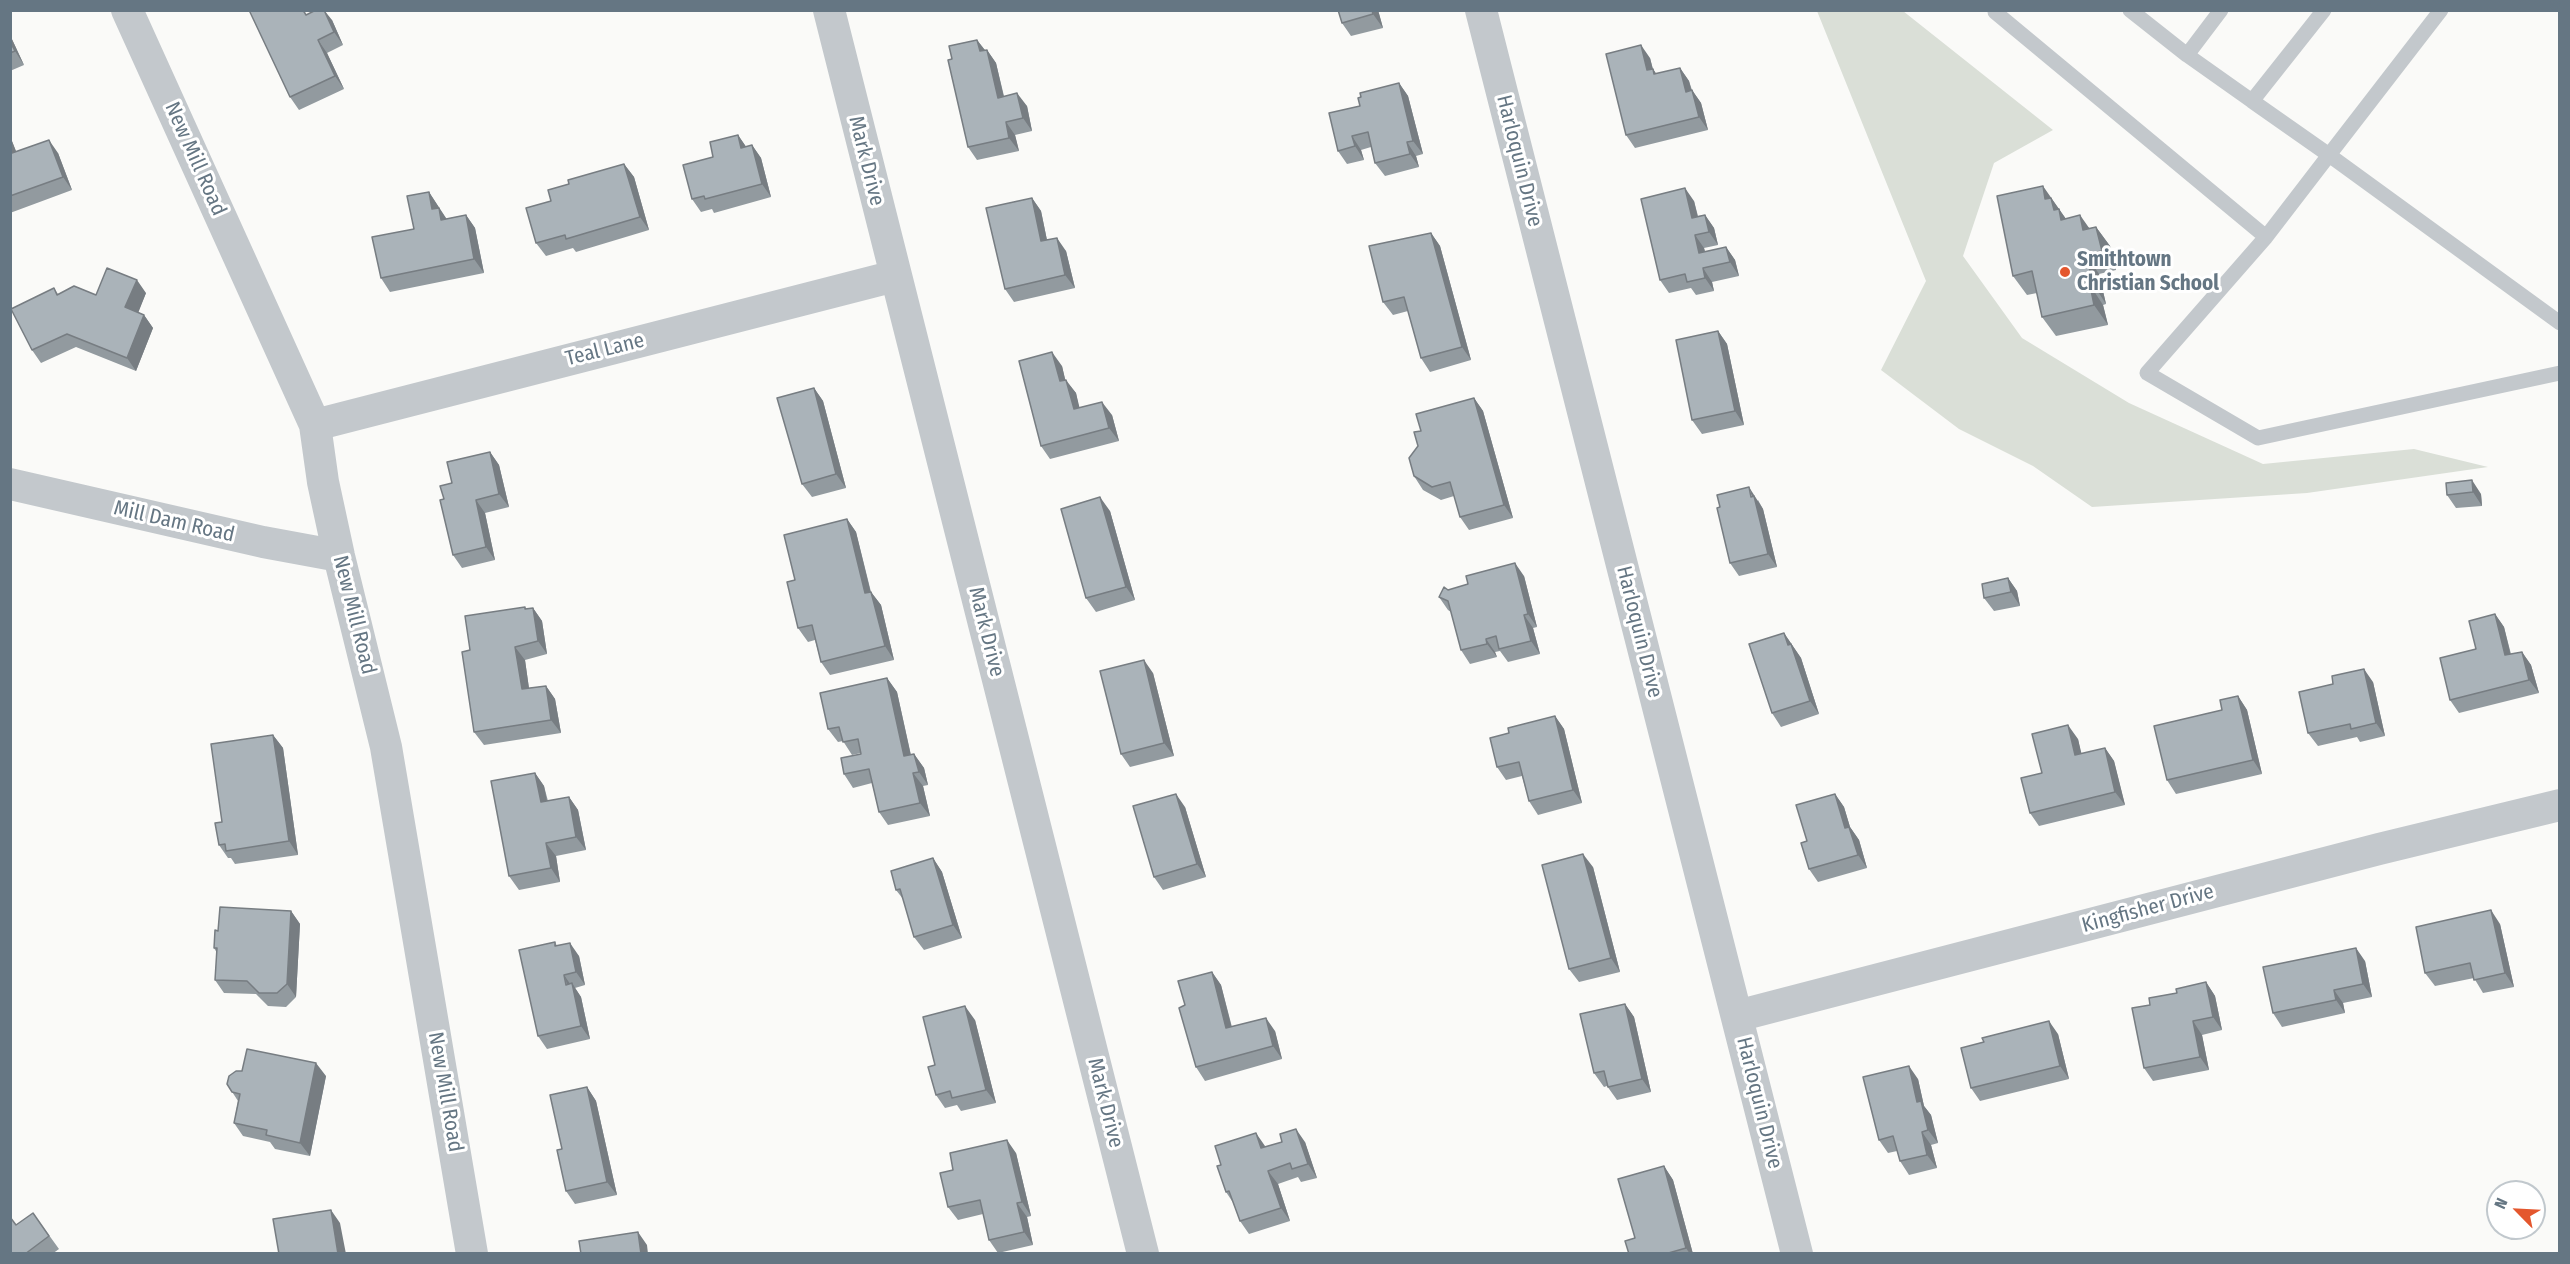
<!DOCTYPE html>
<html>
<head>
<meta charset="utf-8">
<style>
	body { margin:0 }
	#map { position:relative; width:2570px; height:1264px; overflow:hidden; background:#fafaf8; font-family:"Fira Sans Condensed",sans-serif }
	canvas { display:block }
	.frame { position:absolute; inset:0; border:12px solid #657683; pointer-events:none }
	.north { position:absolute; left:2486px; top:1180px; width:60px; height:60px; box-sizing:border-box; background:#fff; border:2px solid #c1c8cd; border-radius:50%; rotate:294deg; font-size:16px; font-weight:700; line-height:24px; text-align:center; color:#657683 }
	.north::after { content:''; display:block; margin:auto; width:21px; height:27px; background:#e4572e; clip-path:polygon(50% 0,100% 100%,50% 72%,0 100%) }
</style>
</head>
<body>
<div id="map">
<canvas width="2570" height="1264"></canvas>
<div class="frame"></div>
<div class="north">N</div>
</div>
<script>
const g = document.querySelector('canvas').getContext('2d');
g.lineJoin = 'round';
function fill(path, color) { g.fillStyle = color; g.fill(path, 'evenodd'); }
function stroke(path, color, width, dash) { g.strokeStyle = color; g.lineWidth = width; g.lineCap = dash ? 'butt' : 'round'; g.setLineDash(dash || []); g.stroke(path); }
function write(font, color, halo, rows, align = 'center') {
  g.font = font + ' "Fira Sans Condensed",sans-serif'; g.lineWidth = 6; g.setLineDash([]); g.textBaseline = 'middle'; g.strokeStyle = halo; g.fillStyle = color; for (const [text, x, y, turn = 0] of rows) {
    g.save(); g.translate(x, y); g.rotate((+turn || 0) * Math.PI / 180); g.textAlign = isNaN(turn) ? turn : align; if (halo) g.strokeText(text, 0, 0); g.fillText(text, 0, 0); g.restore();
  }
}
fill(new Path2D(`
	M1817 11H1903L2053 130 1994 163 1963 256 2022 338 2129 403 2263 464 2414 449 2488 467 2307 493 2092 507 2033 466 1959 429 1881 370 1926 281Z`), '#dadfd7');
stroke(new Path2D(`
	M1997 10 1995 12 2266 237 2147 373 2258 438 2560 373
	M2130 10 2187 55 2221 10
	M2441 10 2329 155 2560 323
	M2187 55 2252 101
	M2266 237 2329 155 2252 101 2324 10`), '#c3c8cc', 15);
stroke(new Path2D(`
	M127 10 315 425 323 482 339 556 386 747 472 1254
	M829 10 1143 1254
	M1481 10 1797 1254
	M315 425 895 276
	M10 484 263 542 339 556
	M1737 1016 2379 849 2560 805`), '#c3c8cc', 32);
fill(new Path2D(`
	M1378 10 1383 28 1351 36 1342 23Z
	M308 14 332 20 343 45 327 53 344 89 299 110 290 97Z
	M10 35 24 65 10 71Z
	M977 40 985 50H987L996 63 1004 96 1027 106 1032 131 1015 135 1019 151 977 160 968 147 952 59Z
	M1650 58 1653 69 1656 74 1680 68 1689 81 1692 90 1701 103 1708 130 1635 148 1626 135Z
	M1399 83 1408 96 1423 154 1416 156 1419 167 1385 176 1375 163 1371 147 1361 150 1364 160 1347 164 1338 151 1360 106Z
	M738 135 746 147 752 145 761 158 771 197 714 213 712 209 701 212 692 199 713 157Z
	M10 136 16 152 58 153 72 190 10 213Z
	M624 164 634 177 649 230 576 252 573 248 546 256 536 243 551 201 569 184Z
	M429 192 446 219 466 215 475 228 484 273 390 292 381 278 414 229Z
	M1032 198 1041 211 1047 240 1066 251 1075 288 1014 302 1005 289Z
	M2051 198 2066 219 2090 228 2096 227 2110 246 2116 270 2099 274 2106 304 2103 305 2108 325 2056 336 2042 317 2037 293 2027 295 2013 276Z
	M1694 201 1698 216 1705 215 1714 228 1718 245 1704 248 1705 252 1726 247 1735 260 1739 276 1712 282 1714 291 1696 295 1691 288 1669 293 1660 280Z
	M1431 233 1440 246 1471 360 1430 372 1421 358 1408 311 1393 315 1383 302Z
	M54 288 58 294 96 295 146 293 138 312 144 315 153 328 136 371 76 347 41 363 32 350Z
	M1718 331 1727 344 1744 425 1702 434 1692 420Z
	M1062 366 1065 380 1076 393 1079 408 1112 415 1119 441 1050 459 1041 446Z
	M814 388 823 401 846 488 812 497 802 484Z
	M1474 398 1483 411 1513 518 1469 530 1460 517 1454 496 1441 500 1423 490 1414 476 1421 431Z
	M490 452 499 465 509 507 485 513 495 560 462 568 453 555 444 499 452 483Z
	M2446 483 2481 494 2482 506 2456 508 2447 495Z
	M1758 500 1763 509 1777 567 1739 576 1730 563Z
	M1110 511 1135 600 1096 612 1086 598Z
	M847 519 856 532 871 592 881 605 894 660 830 675 821 662 815 640 808 642 798 628 795 580Z
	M1524 576 1537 627 1533 628 1540 654 1508 662 1500 651 1495 652 1497 657 1470 664 1461 650 1451 612 1448 610 1439 597 1448 590Z
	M2008 578 2017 591 2020 606 1994 611 1984 598Z
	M525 607 526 609 533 608 542 621 547 654 525 660 529 688 546 686 555 699 561 733 484 745 474 732 470 650Z
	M2495 614 2504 627 2511 654 2522 652 2531 665 2539 693 2459 713 2450 700Z
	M1784 633 1801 658 1819 714 1781 727 1772 713Z
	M1153 673 1174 756 1130 767 1121 754Z
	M887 678 897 692 911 755 914 754 924 768 928 785 923 786 930 816 888 825 879 812 872 783 853 788 844 774 861 754V753L852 755 843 741 838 742 828 729Z
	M2373 682 2385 736 2360 742 2357 737 2318 746 2308 733Z
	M2238 696 2247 710 2262 774 2176 794 2167 780 2222 710Z
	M1555 716 1564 729 1582 803 1538 815 1529 801 1522 776 1506 780 1497 767 1509 733Z
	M273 735 283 748 298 855 235 864 231 858H228L219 845 222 822Z
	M2078 739 2081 754 2105 748 2114 761 2125 805 2039 826 2030 813 2042 773Z
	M535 773 544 786 548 801 569 797 578 810 586 850 556 856 560 882 519 890 509 876Z
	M1835 794 1844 807 1850 827 1859 840 1867 868 1818 882 1809 869 1807 841Z
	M1185 807 1206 877 1163 890 1154 877Z
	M933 858 942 872 962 938 924 950 914 937 903 899 896 890Z
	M1593 867 1620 972 1579 982 1569 969Z
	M291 911 300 924 296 997 286 1007 268 1006 256 994 224 993 215 980 217 953 214 948 218 931Z
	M2500 924 2514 987 2483 993 2474 978 2435 986 2425 973Z
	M555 942 557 946 579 956 585 985 575 988 581 997 590 1039 547 1049 538 1036Z
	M2365 961 2372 997 2343 1003 2345 1013 2282 1027 2273 1013Z
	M1212 972 1221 985 1232 1027 1275 1031 1282 1059 1205 1081 1196 1067 1185 1005Z
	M2206 982 2215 996 2222 1030 2202 1035 2209 1070 2153 1081 2144 1068 2150 1005 2177 993Z
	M1625 1004 1634 1017 1651 1092 1617 1100 1607 1086 1604 1087 1594 1073Z
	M975 1020 996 1103 961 1111 957 1105 945 1108 936 1095 935 1065Z
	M2058 1034 2069 1079 1980 1101 1971 1088 1984 1042Z
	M326 1076 310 1156 275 1149 270 1142 243 1136 234 1123 238 1101 227 1084Z
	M1918 1079 1924 1106 1931 1115 1938 1143 1931 1145 1937 1168 1909 1175 1900 1161 1897 1151 1888 1153 1879 1140Z
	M587 1087 596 1101 617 1195 575 1204 566 1191 562 1149Z
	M1305 1142 1317 1178 1301 1182 1298 1177 1278 1184 1290 1221 1249 1234 1240 1221 1234 1204 1226 1192 1265 1146 1266 1147Z
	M1016 1153 1031 1216 1027 1217 1033 1245 998 1253 989 1240 983 1214 958 1220 948 1207 953 1170Z
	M1664 1166 1673 1180 1693 1254H1629Z
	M33 1213 59 1249 52 1254H10L16 1225Z`), '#929a9f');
fill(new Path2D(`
	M324 10 332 20 343 45 334 32Z
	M1372 10H1378L1383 28 1373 14Z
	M10 35 24 65 15 51 10 42Z
	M318 40 327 53 344 89 335 76Z
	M977 40 987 53 980 51Z
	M1641 45 1650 58 1653 70V69L1662 82 1647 70Z
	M987 50 996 63 1007 111 998 98Z
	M1680 68 1689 81 1695 105 1686 92Z
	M1399 83 1408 96 1423 154 1413 141Z
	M1692 90 1701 103 1708 130 1699 117Z
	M1017 93 1027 106 1032 131 1023 118Z
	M1006 122 1015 135 1019 151 1009 138Z
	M738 135 747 148H741Z
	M10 136 22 166 12 153 10 148Z
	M1352 136 1361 150 1364 160 1355 146Z
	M49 140 58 153 72 190 63 177Z
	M1407 142 1416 156 1419 167 1410 154Z
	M752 145 761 158 771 197 762 184Z
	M624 164 634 177 649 230 640 217Z
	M2043 186 2073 229 2075 239 2045 199Z
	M1685 188 1694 201 1701 231 1692 218Z
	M429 192 448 221 451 233 432 209Z
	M1032 198 1041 211 1050 255 1041 241Z
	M466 215 475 228 484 273 474 259Z
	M1705 215 1714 228 1718 245 1709 232Z
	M2080 215 2094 235 2083 230Z
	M2096 227 2110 246 2116 270 2102 251Z
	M1431 233 1440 246 1471 360 1462 347Z
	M1695 235 1704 248 1709 266 1699 253Z
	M1057 238 1066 251 1075 288 1065 275Z
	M1726 247 1735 260 1739 276 1730 262Z
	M2086 254 2099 274 2106 304 2093 284Z
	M1703 268 1712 282 1714 291 1705 278Z
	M137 280 146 293 135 321 125 307Z
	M2090 285 2103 305 2108 325 2094 305Z
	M144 315 153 328 136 371 127 358Z
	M1718 331 1727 344 1744 425 1735 411Z
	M1052 352 1062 366 1069 395 1060 381Z
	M1066 380 1076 393 1083 422 1074 409Z
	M814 388 823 401 846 488 836 474Z
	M1474 398 1483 411 1513 518 1504 505Z
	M1102 402 1112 415 1119 441 1109 428Z
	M490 452 499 465 509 507 499 494Z
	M2472 480 2481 494 2482 506 2473 492Z
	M1749 487 1763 509 1777 567 1768 554Z
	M1100 497 1110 511 1135 600 1126 587Z
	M476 500 485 513 495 560 486 547Z
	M847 519 856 532 874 606 865 593Z
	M1515 563 1524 576 1537 627 1528 614Z
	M2008 578 2017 591 2020 606 2011 592Z
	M871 592 881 605 894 660 885 646Z
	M533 608 542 621 547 654 538 641Z
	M2495 614 2504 627 2514 669 2505 655Z
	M1524 615 1533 628 1540 654 1531 641Z
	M1784 633 1801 658 1819 714 1810 701Z
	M1486 639 1495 652 1497 657 1487 644Z
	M515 647 525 660 531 703 522 689Z
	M2522 652 2531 665 2539 693 2529 680Z
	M1144 660 1153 673 1174 756 1164 743Z
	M2364 669 2373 682 2385 736 2376 723Z
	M887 678 897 692 914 770 904 756Z
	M546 686 555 699 561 733 551 720Z
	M2238 696 2247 710 2262 774 2253 760Z
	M1555 716 1564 729 1582 803 1573 790Z
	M2068 725 2078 739 2085 768 2075 755Z
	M273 735 283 748 298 855 289 841Z
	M2105 748 2114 761 2125 805 2115 792Z
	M914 754 924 768 928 785 919 772Z
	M535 773 544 786 550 816 541 802Z
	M913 773 923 786 930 816 920 803Z
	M1176 794 1185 807 1206 877 1197 864Z
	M1835 794 1844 807 1850 827 1859 840 1867 868 1858 855 1845 828Z
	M569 797 578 810 586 850 576 837Z
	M546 843 556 856 560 882 551 868Z
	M1583 854 1593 867 1620 972 1611 958Z
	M933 858 942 872 962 938 953 925Z
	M2491 910 2500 924 2514 987 2505 973Z
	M291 911 300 924 296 997 287 984Z
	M570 943 579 956 585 985 576 972Z
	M2356 948 2365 961 2372 997 2363 984Z
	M1212 972 1221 985 1235 1041 1226 1028Z
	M564 975 573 988 572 983 581 997 590 1039 581 1026Z
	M2206 982 2215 996 2222 1030 2213 1017Z
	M2334 990 2343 1003 2345 1013 2336 1000Z
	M1625 1004 1634 1017 1651 1092 1642 1079Z
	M965 1006 975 1020 996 1103 986 1090Z
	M1266 1018 1275 1031 1282 1059 1273 1046Z
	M2049 1021 2058 1034 2069 1079 2060 1066Z
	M2193 1021 2202 1035 2209 1070 2200 1057Z
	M316 1063 326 1076 310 1156 300 1143Z
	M1909 1066 1918 1079 1924 1106 1931 1115 1938 1143 1928 1130 1917 1102Z
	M587 1087 596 1101 617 1195 607 1182Z
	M1296 1129 1305 1142 1317 1178 1308 1164Z
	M1922 1132 1931 1145 1937 1168 1927 1155Z
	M1256 1133 1265 1146 1270 1162 1261 1148Z
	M1007 1140 1016 1153 1031 1216 1022 1202Z
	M1664 1166 1673 1180 1693 1254H1690L1686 1248Z
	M1268 1171 1278 1184 1290 1221 1281 1208Z
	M1017 1203 1027 1217 1033 1245 1024 1232Z
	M331 1210 340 1223 346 1254H338Z
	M638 1232 647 1245 648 1254H641Z`), '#777d82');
const building = new Path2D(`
	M249 10H303L306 15 316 10H324L334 32 318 40 335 76 290 97Z
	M1338 10H1372L1373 14 1342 23Z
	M977 40 980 51 987 50 998 98 1017 93 1023 118 1006 122 1009 138 968 147 948 60 952 59 949 46Z
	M10 42 15 51 10 53Z
	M1641 45 1647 70 1653 69 1654 74 1680 68 1686 92 1692 90 1699 117 1626 135 1606 54Z
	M1399 83 1413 141 1407 142 1410 154 1375 163 1368 132 1352 136 1355 146 1338 151 1329 113 1360 106 1358 98 1361 97 1360 93Z
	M738 135 741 148 752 145 762 184 705 199 704 196 692 199 683 165 713 157 710 142Z
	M49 140 63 177 10 196V148L12 153Z
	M624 164 640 217 566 239 565 235 536 243 526 208 551 201 548 190 569 184 568 180Z
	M2043 186 2045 199 2051 198 2054 210 2059 209 2061 220 2080 215 2083 230 2096 227 2102 251 2086 254 2093 284 2090 285 2094 305 2042 317 2032 271 2013 276 1997 196Z
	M1685 188 1692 218 1705 215 1709 232 1695 235 1699 253 1726 247 1730 262 1703 268 1705 278 1687 282 1685 274 1660 280 1641 199Z
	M429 192 432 209 439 208 441 220 466 215 474 259 381 278 372 237 414 229 407 196Z
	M1032 198 1041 241 1057 238 1065 275 1005 289 986 208Z
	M1431 233 1462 347 1421 358 1404 297 1383 302 1369 246Z
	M107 268 137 280 125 307 144 315 127 358 67 334 32 350 11 309 54 288 57 295 74 286 96 295Z
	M1718 331 1735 411 1692 420 1676 340Z
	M1052 352 1060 381 1066 380 1074 409 1102 402 1109 428 1041 446 1019 361Z
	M814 388 836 474 802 484 777 398Z
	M1474 398 1504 505 1460 517 1450 482 1432 487 1414 476 1409 458 1418 446 1414 432 1421 431 1416 414Z
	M490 452 499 494 476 500 486 547 453 555 440 500 444 499 440 486 452 483 447 462Z
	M2472 480 2473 492 2447 495 2446 483Z
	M1749 487 1751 497 1754 496 1768 554 1730 563 1717 508 1720 507 1717 495Z
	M1100 497 1126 587 1086 598 1061 509Z
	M847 519 865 593 871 592 885 646 821 662 812 625 798 628 787 582 795 580 784 535Z
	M1515 563 1528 614 1524 615 1531 641 1499 649 1496 636 1486 639 1487 644 1461 650 1448 601 1439 597 1444 587 1448 590 1468 584 1466 576Z
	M2008 578 2011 592 1984 598 1982 584Z
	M525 607V609L533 608 538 641 515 647 522 689 546 686 551 720 474 732 462 652 470 650 465 616Z
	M2495 614 2505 655 2522 652 2529 680 2450 700 2440 658 2476 649 2469 621Z
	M1784 633 1788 645 1791 644 1810 701 1772 713 1749 644Z
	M1144 660 1164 743 1121 754 1100 671Z
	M2364 669 2376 723 2351 729 2350 724 2308 733 2299 692 2333 684 2332 676Z
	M887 678 904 756 914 754 919 772 913 773 920 803 879 812 869 769 844 774 841 758 861 754 858 739 843 742 839 727 828 729 820 693Z
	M2238 696 2253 760 2167 780 2154 726 2222 710 2220 700Z
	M1555 716 1573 790 1529 801 1519 762 1497 767 1490 738 1509 733 1508 728Z
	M2068 725 2075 755 2105 748 2115 792 2030 813 2021 778 2042 773 2032 734Z
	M273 735 289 841 226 851 225 844 219 845 215 823 222 822 211 744Z
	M535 773 541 802 569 797 576 837 546 843 551 868 509 876 491 781Z
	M1176 794 1197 864 1154 877 1133 806Z
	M1835 794 1845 828 1849 827 1858 855 1809 869 1801 843 1807 841 1796 805Z
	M1583 854 1611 958 1569 969 1542 865Z
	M933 858 953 925 914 937 900 889 896 890 891 871Z
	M220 907 291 911 287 984 277 993H259L247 981 215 980 217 948H214L215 930 218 931Z
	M2491 910 2505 973 2474 980 2470 963 2425 973 2416 927Z
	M555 942V946L570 943 576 972 564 975 566 985 572 983 581 1026 538 1036 519 950Z
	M2356 948 2363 984 2334 990 2336 1000 2273 1013 2263 967Z
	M1212 972 1226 1028 1266 1018 1273 1046 1196 1067 1179 1008 1185 1005 1178 981Z
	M2206 982 2213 1017 2193 1021 2200 1057 2144 1068 2132 1008 2150 1005 2149 998 2177 993 2176 989Z
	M1625 1004 1642 1079 1608 1087 1604 1071 1594 1073 1580 1014Z
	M965 1006 986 1090 952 1098 950 1091 936 1095 928 1067 935 1065 923 1017Z
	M2049 1021 2060 1066 1971 1088 1961 1048 1984 1042 1982 1038Z
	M247 1049 316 1063 300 1143 266 1135 267 1130 234 1123 240 1094 232 1092 227 1084 229 1076 236 1071H242Z
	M1909 1066 1917 1102 1921 1101 1928 1130 1922 1132 1927 1155 1900 1161 1893 1136 1879 1140 1863 1077Z
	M587 1087 607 1182 566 1191 557 1150 562 1149 550 1095Z
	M1296 1129 1308 1164 1292 1169 1290 1163 1268 1171 1281 1208 1240 1221 1229 1191 1226 1192 1217 1166 1221 1165 1215 1146 1256 1133 1261 1148 1282 1142 1280 1134Z
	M1007 1140 1022 1202 1017 1203 1024 1232 989 1240 980 1200 948 1207 940 1173 953 1170 950 1153Z
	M1664 1166 1686 1248 1665 1254H1629L1625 1241 1635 1238 1618 1179Z
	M331 1210 338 1254H279L273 1219Z
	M33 1213 49 1236 25 1254H10V1217L16 1225Z
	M638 1232 641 1254H581L579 1241Z`);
fill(building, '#aab3b9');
stroke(building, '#777d82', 1.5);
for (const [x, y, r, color] of [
	[2065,272,6,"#e4572e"]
]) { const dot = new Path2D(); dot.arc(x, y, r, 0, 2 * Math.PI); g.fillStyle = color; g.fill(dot); stroke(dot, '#fff', 2); }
write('21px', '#657683', '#fff', [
	["New Mill Road",195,159,66],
	["Mark Drive",866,161,76],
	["Harloquin Drive",1519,161,76],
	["Teal Lane",605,350,-14],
	["Mill Dam Road",174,522,13],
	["New Mill Road",354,615,76],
	["Mark Drive",986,632,76],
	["Harloquin Drive",1639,632,76],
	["Kingfisher Drive",2148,909,-15],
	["New Mill Road",445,1092,80],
	["Mark Drive",1105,1103,76],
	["Harloquin Drive",1759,1103,76]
]);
write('bold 21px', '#657683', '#fff', [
	["Smithtown",2077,260],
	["Christian School",2077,284]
], 'left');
</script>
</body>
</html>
